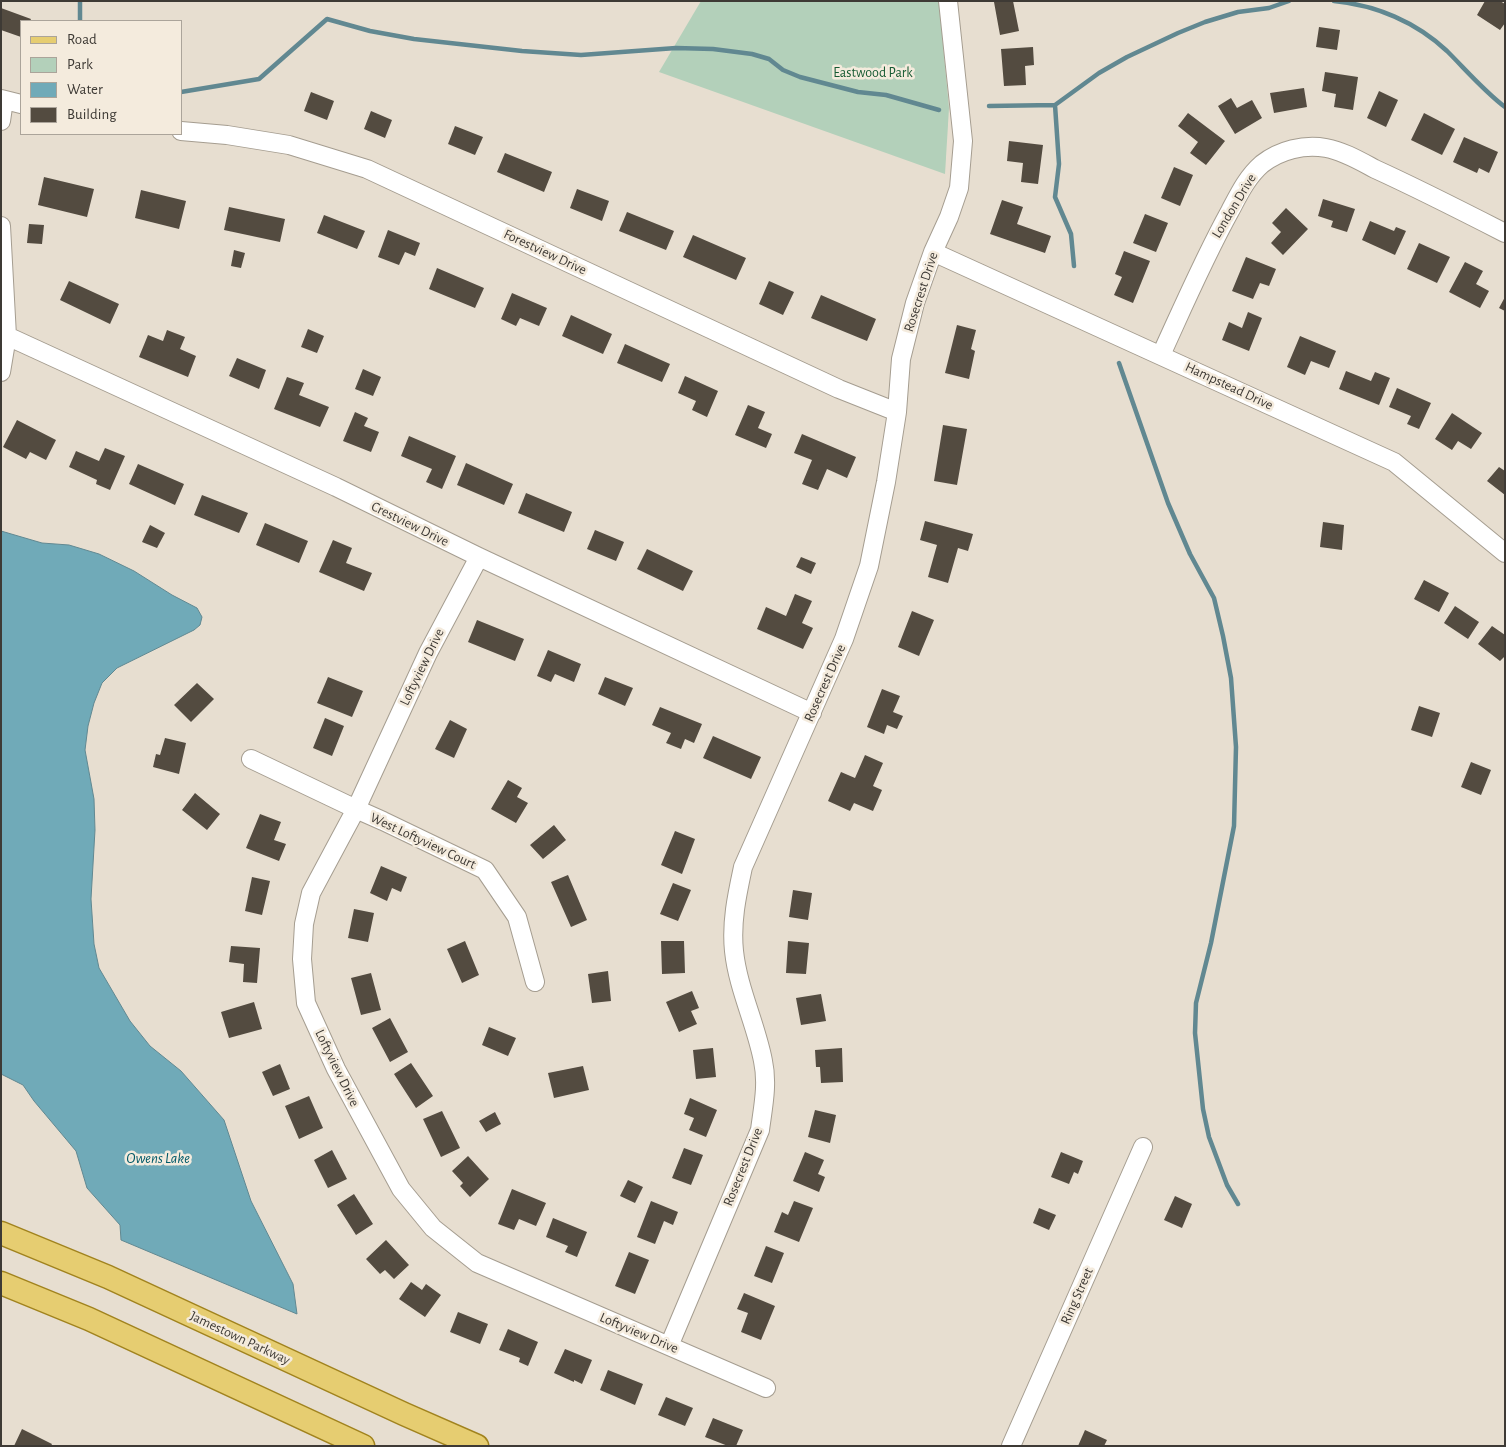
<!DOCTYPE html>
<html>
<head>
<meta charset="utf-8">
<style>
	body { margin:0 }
	#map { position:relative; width:1506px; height:1447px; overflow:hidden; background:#e7ded0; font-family:"Alegreya Sans",sans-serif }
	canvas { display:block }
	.frame { position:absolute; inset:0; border:2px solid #3e3a35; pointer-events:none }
	.legend { position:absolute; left:20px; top:20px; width:162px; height:115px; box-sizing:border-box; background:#f4ebdd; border:1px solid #aba49a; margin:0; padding:6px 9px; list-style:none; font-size:15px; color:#3e3a35 }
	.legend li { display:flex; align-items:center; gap:10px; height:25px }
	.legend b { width:25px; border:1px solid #aba49a }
</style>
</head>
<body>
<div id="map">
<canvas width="1506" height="1447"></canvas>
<div class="frame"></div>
<ul class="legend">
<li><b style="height:6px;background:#e6cd71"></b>Road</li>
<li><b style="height:14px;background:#b3d0ba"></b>Park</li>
<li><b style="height:14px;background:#70aab8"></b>Water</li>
<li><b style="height:14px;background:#534b40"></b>Building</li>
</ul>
</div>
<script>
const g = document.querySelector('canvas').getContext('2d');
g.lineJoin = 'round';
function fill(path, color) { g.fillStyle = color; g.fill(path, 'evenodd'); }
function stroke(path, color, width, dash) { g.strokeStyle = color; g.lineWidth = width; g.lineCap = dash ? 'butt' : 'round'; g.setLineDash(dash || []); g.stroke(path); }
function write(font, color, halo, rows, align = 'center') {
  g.font = font + ' "Alegreya Sans",sans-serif'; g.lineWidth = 5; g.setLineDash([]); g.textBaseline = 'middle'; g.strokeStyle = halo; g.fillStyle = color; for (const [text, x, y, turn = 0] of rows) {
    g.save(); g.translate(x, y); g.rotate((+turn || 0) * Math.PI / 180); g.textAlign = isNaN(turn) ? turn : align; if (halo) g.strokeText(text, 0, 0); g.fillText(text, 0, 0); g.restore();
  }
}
fill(new Path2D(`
	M701 1H939L949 108 945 174 659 72Z`), '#b3d0ba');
const water = new Path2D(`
	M1 531 42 543 69 545 99 554 134 571 172 595 197 608 202 617 200 625 194 630 117 668 102 683 94 703 88 726 85 750 94 799 95 830 91 899 94 944 99 968 130 1021 150 1046 181 1071 224 1120 251 1201 293 1284 297 1314 121 1240 120 1225 87 1188 76 1151 34 1101 23 1085 1 1074Z`);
fill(water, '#70aab8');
stroke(water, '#618891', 1);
stroke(new Path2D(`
	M80 1V21
	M1334 1C1376 5 1416 22 1447 51 1466 70 1484 91 1505 107
	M181 92 259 79 327 19 370 31 414 39 522 51 581 55 676 48 713 49 752 54 769 59 783 70 800 77 858 92 886 95 939 110
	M1055 105 1059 164 1055 197 1071 234 1074 266
	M989 106 1055 105 1099 73 1127 57 1178 33 1205 22 1238 12 1269 8 1289 1
	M1119 363 1168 503 1190 554 1214 598 1223 636 1231 678 1236 747 1234 826 1211 943 1196 1003 1195 1033 1203 1109 1209 1137 1227 1185 1238 1204`), '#618891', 4.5);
fill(new Path2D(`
	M1013 1 1019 31 1000 35 994 2Z
	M1485 1H1500L1505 4V23L1500 30 1477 15Z
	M1 8 31 19 30 21H21V37L1 30Z
	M1319 27 1340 30 1337 50 1316 47Z
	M1033 47 1034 65 1025 66 1026 85 1004 86 1001 49Z
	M1325 72 1358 77 1353 110 1334 107 1336 94 1322 91Z
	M1304 88 1307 107 1274 113 1270 93Z
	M1379 91 1398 100 1386 127 1367 118Z
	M311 92 334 101 327 120 304 111Z
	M1231 98 1237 108 1252 100 1262 118 1235 134 1218 106Z
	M371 111 392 120 385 138 364 129Z
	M1188 113 1225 141 1206 165 1190 153 1198 142 1178 126Z
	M1424 113 1455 129 1442 155 1411 140Z
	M455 126 483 137 475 155 448 144Z
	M1464 137 1498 152 1489 173 1479 168 1477 173 1453 162Z
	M1009 141 1043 145 1038 184 1021 182 1023 163 1007 161Z
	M505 153 552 172 544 192 497 172Z
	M1174 167 1193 175 1180 206 1161 198Z
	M44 177 94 189 87 217 38 205Z
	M577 189 609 201 602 221 570 208Z
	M141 190 186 201 179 229 135 218Z
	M1323 199 1355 209 1347 232 1331 227 1333 221 1318 216Z
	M1002 200 1023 207 1017 224 1051 236 1045 253 990 234Z
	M229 207 285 219 280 242 224 230Z
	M1286 208 1308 229 1283 255 1271 243 1281 232 1272 223Z
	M627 212 674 231 666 250 619 231Z
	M1145 214 1168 223 1156 252 1133 243Z
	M324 215 365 231 357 249 317 233Z
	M1370 221 1394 231 1396 227 1406 231 1395 255 1362 240Z
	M29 224 44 225 42 244 27 243Z
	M388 230 420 243 415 256 405 252 399 265 378 257Z
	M693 235 746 258 736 280 683 257Z
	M1419 243 1450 257 1437 283 1407 269Z
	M234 250 245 253 241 268 231 266Z
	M1124 251 1150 261 1133 303 1114 295 1122 277 1115 274Z
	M1246 257 1276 269 1269 286 1260 283 1253 299 1232 291Z
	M1465 262 1483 271 1476 284 1489 291 1480 308 1449 292Z
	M437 268 484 288 475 308 429 289Z
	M69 281 119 304 110 324 60 300Z
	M769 281 794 292 783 315 759 304Z
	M512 293 547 308 539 326 520 318 516 326 501 319Z
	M821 295 876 319 867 341 811 318Z
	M1505 297V311L1499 308Z
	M1248 312 1262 318 1249 351 1222 340 1229 322 1242 328Z
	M571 315 612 334 603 354 562 336Z
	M957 325 976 330 971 349 975 351 969 379 945 373Z
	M308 329 324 336 317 353 301 347Z
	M167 330 185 337 180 349 196 356 188 377 139 357 148 335 163 341Z
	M1300 336 1336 351 1329 368 1311 361 1305 375 1287 367Z
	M625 344 670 364 662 382 617 363Z
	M237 358 266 370 259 389 229 376Z
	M363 369 381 377 373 396 355 389Z
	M1346 371 1371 381 1375 372 1390 378 1379 405 1339 389Z
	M685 376 718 391 707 417 692 410 696 401 678 393Z
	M287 377 304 383 299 395 329 407 320 427 274 409Z
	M1397 388 1431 403 1419 429 1407 424 1411 416 1389 407Z
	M748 405 765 412 758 428 772 434 766 448 735 435Z
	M355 412 368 418 364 426 379 432 371 452 343 441Z
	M1452 413 1482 433 1471 449 1458 441 1452 450 1435 439Z
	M17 420 56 440 46 460 30 452 26 459 3 447Z
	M943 425 967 429 957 485 934 481Z
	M802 434 856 457 847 478 827 469 818 490 802 484 812 460 794 453Z
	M409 436 456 456 442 489 426 482 432 469 401 456Z
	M105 448 125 456 110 490 96 484 97 480 69 467 76 451 99 461Z
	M466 463 513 484 504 505 457 485Z
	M138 464 184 484 175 505 129 484Z
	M1499 467 1505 471V495L1487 481Z
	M526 493 572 512 564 532 518 513Z
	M202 495 248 513 239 533 194 515Z
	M925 521 973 534 968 551 958 548 948 583 928 577 937 545 920 540Z
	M1323 522 1344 525 1342 550 1320 547Z
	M265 523 308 541 299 563 256 545Z
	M150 525 165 533 157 548 142 542Z
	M595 530 624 542 616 561 587 549Z
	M333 540 352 548 346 563 372 573 364 591 319 572Z
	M647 549 693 571 683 591 637 569Z
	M801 557 816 563 811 574 796 567Z
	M1424 580 1449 593 1439 612 1414 599Z
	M795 594 812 601 802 623 813 628 803 649 757 629 766 607 786 616Z
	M1455 606 1479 622 1468 639 1444 623Z
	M912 611 934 620 919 656 898 647Z
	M477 620 524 639 515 661 468 642Z
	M1492 626 1505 635V656L1500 661 1478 644Z
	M548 650 581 664 574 682 555 674 551 682 537 676Z
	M328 677 363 691 352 717 317 703Z
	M605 677 633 688 625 706 598 694Z
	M197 683 214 699 191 722 174 705Z
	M882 689 900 696 893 712 903 716 897 729 887 725 884 734 867 727Z
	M1419 706 1440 713 1432 737 1411 730Z
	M660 707 702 724 694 743 685 739 681 749 666 743 671 733 652 725Z
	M325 718 344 726 332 756 313 748Z
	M450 720 467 729 454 758 435 749Z
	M713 736 761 757 751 779 703 758Z
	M165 738 186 743 179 774 153 767 156 754 160 755Z
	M865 755 883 763 873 786 882 790 873 811 854 803 850 811 828 801 841 772 855 778Z
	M1471 762 1491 770 1481 795 1461 787Z
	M508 780 522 788 517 797 528 803 516 823 491 809Z
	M195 793 220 814 207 830 182 810Z
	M260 814 281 822 274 840 286 844 279 861 246 848Z
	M554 825 566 840 543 859 530 845Z
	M675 831 695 839 682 874 661 865Z
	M381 866 407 877 401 892 392 888 387 901 370 893Z
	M568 875 587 920 571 927 551 882Z
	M252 877 270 881 262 915 245 911Z
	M673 883 691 890 678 921 660 914Z
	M793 890 812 893 808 920 789 917Z
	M354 909 374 913 368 942 348 938Z
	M465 941 479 975 462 983 447 949Z
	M661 941H684L685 973 662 974Z
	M788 941 809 943 806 974 786 973Z
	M231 946 260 948 257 983 243 982 244 964 229 962Z
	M608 971 611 1001 592 1003 588 974Z
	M371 973 381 1010 361 1015 351 978Z
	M692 991 699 1008 691 1011 697 1024 679 1032 666 1002Z
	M821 994 826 1021 801 1025 796 998Z
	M254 1002 262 1029 229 1038 221 1012Z
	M390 1018 408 1052 390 1062 372 1028Z
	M489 1027 516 1038 508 1056 482 1045Z
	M713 1048 716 1077 696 1079 693 1050Z
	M842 1048 843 1082 821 1083 820 1067H816L815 1050Z
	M411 1063 433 1096 416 1108 394 1074Z
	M280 1064 290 1089 273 1096 262 1072Z
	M583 1066 589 1090 554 1098 548 1073Z
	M309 1096 323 1128 299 1139 285 1106Z
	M690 1098 717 1110 706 1137 689 1130 694 1118 684 1114Z
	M815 1110 836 1115 830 1143 808 1137Z
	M442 1111 460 1148 441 1157 423 1119Z
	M495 1112 501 1124 486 1132 479 1121Z
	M684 1148 703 1155 691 1185 672 1178Z
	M332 1150 347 1179 328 1188 314 1160Z
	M805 1152 824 1160 818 1174 825 1177 819 1192 793 1181Z
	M1061 1152 1083 1161 1078 1174 1074 1172 1069 1184 1051 1177Z
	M468 1156 489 1179 470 1197 460 1186 463 1183 452 1171Z
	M628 1180 643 1187 635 1203 620 1196Z
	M512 1189 546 1203 536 1226 519 1219 514 1230 498 1224Z
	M354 1194 373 1224 356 1235 337 1205Z
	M1175 1196 1192 1204 1182 1228 1164 1220Z
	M651 1201 678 1212 673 1225 664 1221 655 1244 637 1237Z
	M794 1201 813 1208 799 1242 774 1232 782 1212 788 1215Z
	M1039 1208 1056 1215 1049 1230 1033 1223Z
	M553 1218 587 1232 577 1257 565 1252 568 1246 546 1237Z
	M386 1240 409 1265 394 1279 385 1270 380 1274 366 1259Z
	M766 1246 784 1253 772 1283 754 1276Z
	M629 1252 649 1260 635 1294 615 1286Z
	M411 1282 422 1290 426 1284 441 1295 425 1317 399 1299Z
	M744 1293 775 1306 761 1340 741 1332 748 1313 737 1309Z
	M458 1312 488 1324 480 1344 450 1332Z
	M508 1329 538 1342 528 1366 519 1362 520 1358 499 1350Z
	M565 1349 592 1360 582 1384 574 1380V1382L554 1373Z
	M608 1370 643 1384 635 1405 600 1390Z
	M666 1397 693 1408 685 1426 658 1415Z
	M713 1418 743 1430 736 1446H728L705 1437Z
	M22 1429 52 1444 51 1446H14Z
	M1085 1430 1107 1440 1104 1446H1078Z`), '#534b40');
const minor = new Path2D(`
	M1 99 21 104
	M1 121 4 100
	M181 131 227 135 289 145 367 169 839 389 897 412
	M1 226 7 336 1 372
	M933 252 1394 462 1505 553
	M7 336 336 487 479 557 812 713
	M1161 355C1183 307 1204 258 1230 211 1239 194 1247 177 1262 164 1280 150 1304 144 1326 148 1343 151 1360 161 1375 169 1419 189 1462 211 1505 233
	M479 557 428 653 356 809 311 893 304 924 302 959 306 1003 336 1069 401 1189 433 1228 477 1263 766 1388
	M251 759 356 809 383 821 485 870 517 917 535 982
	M669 1346 760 1130C763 1107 768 1084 763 1061 756 1024 738 989 734 951 731 922 737 895 743 867L844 639 869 566 886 482 897 412 901 359 915 303 933 252 949 217 959 188 963 141 948 1
	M1011 1446 1143 1147`);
const major = new Path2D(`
	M1 1233 108 1277 404 1414 477 1446
	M1 1283 89 1319 363 1446`);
stroke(minor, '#a59d90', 20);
stroke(major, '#a1831e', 25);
stroke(minor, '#fff', 18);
stroke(major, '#e6cd71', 22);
write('14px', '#165a32', '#f4ebdd', [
	["Eastwood Park",873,73]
]);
write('14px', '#3e3a35', '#f4ebdd', [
	["London Drive",1234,206,-59],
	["Forestview Drive",545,252,25],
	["Rosecrest Drive",921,292,-72],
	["Hampstead Drive",1229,386,25],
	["Crestview Drive",410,524,26],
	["Loftyview Drive",422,667,-64],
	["Rosecrest Drive",825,683,-66],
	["West Loftyview Court",423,841,25],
	["Loftyview Drive",337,1068,64],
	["Rosecrest Drive",743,1167,-68],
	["Ring Street",1077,1296,-66],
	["Loftyview Drive",639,1333,23],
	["Jamestown Parkway",240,1338,25]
]);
write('italic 15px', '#005968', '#f4ebdd', [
	["Owens Lake",158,1158]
]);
</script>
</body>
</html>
